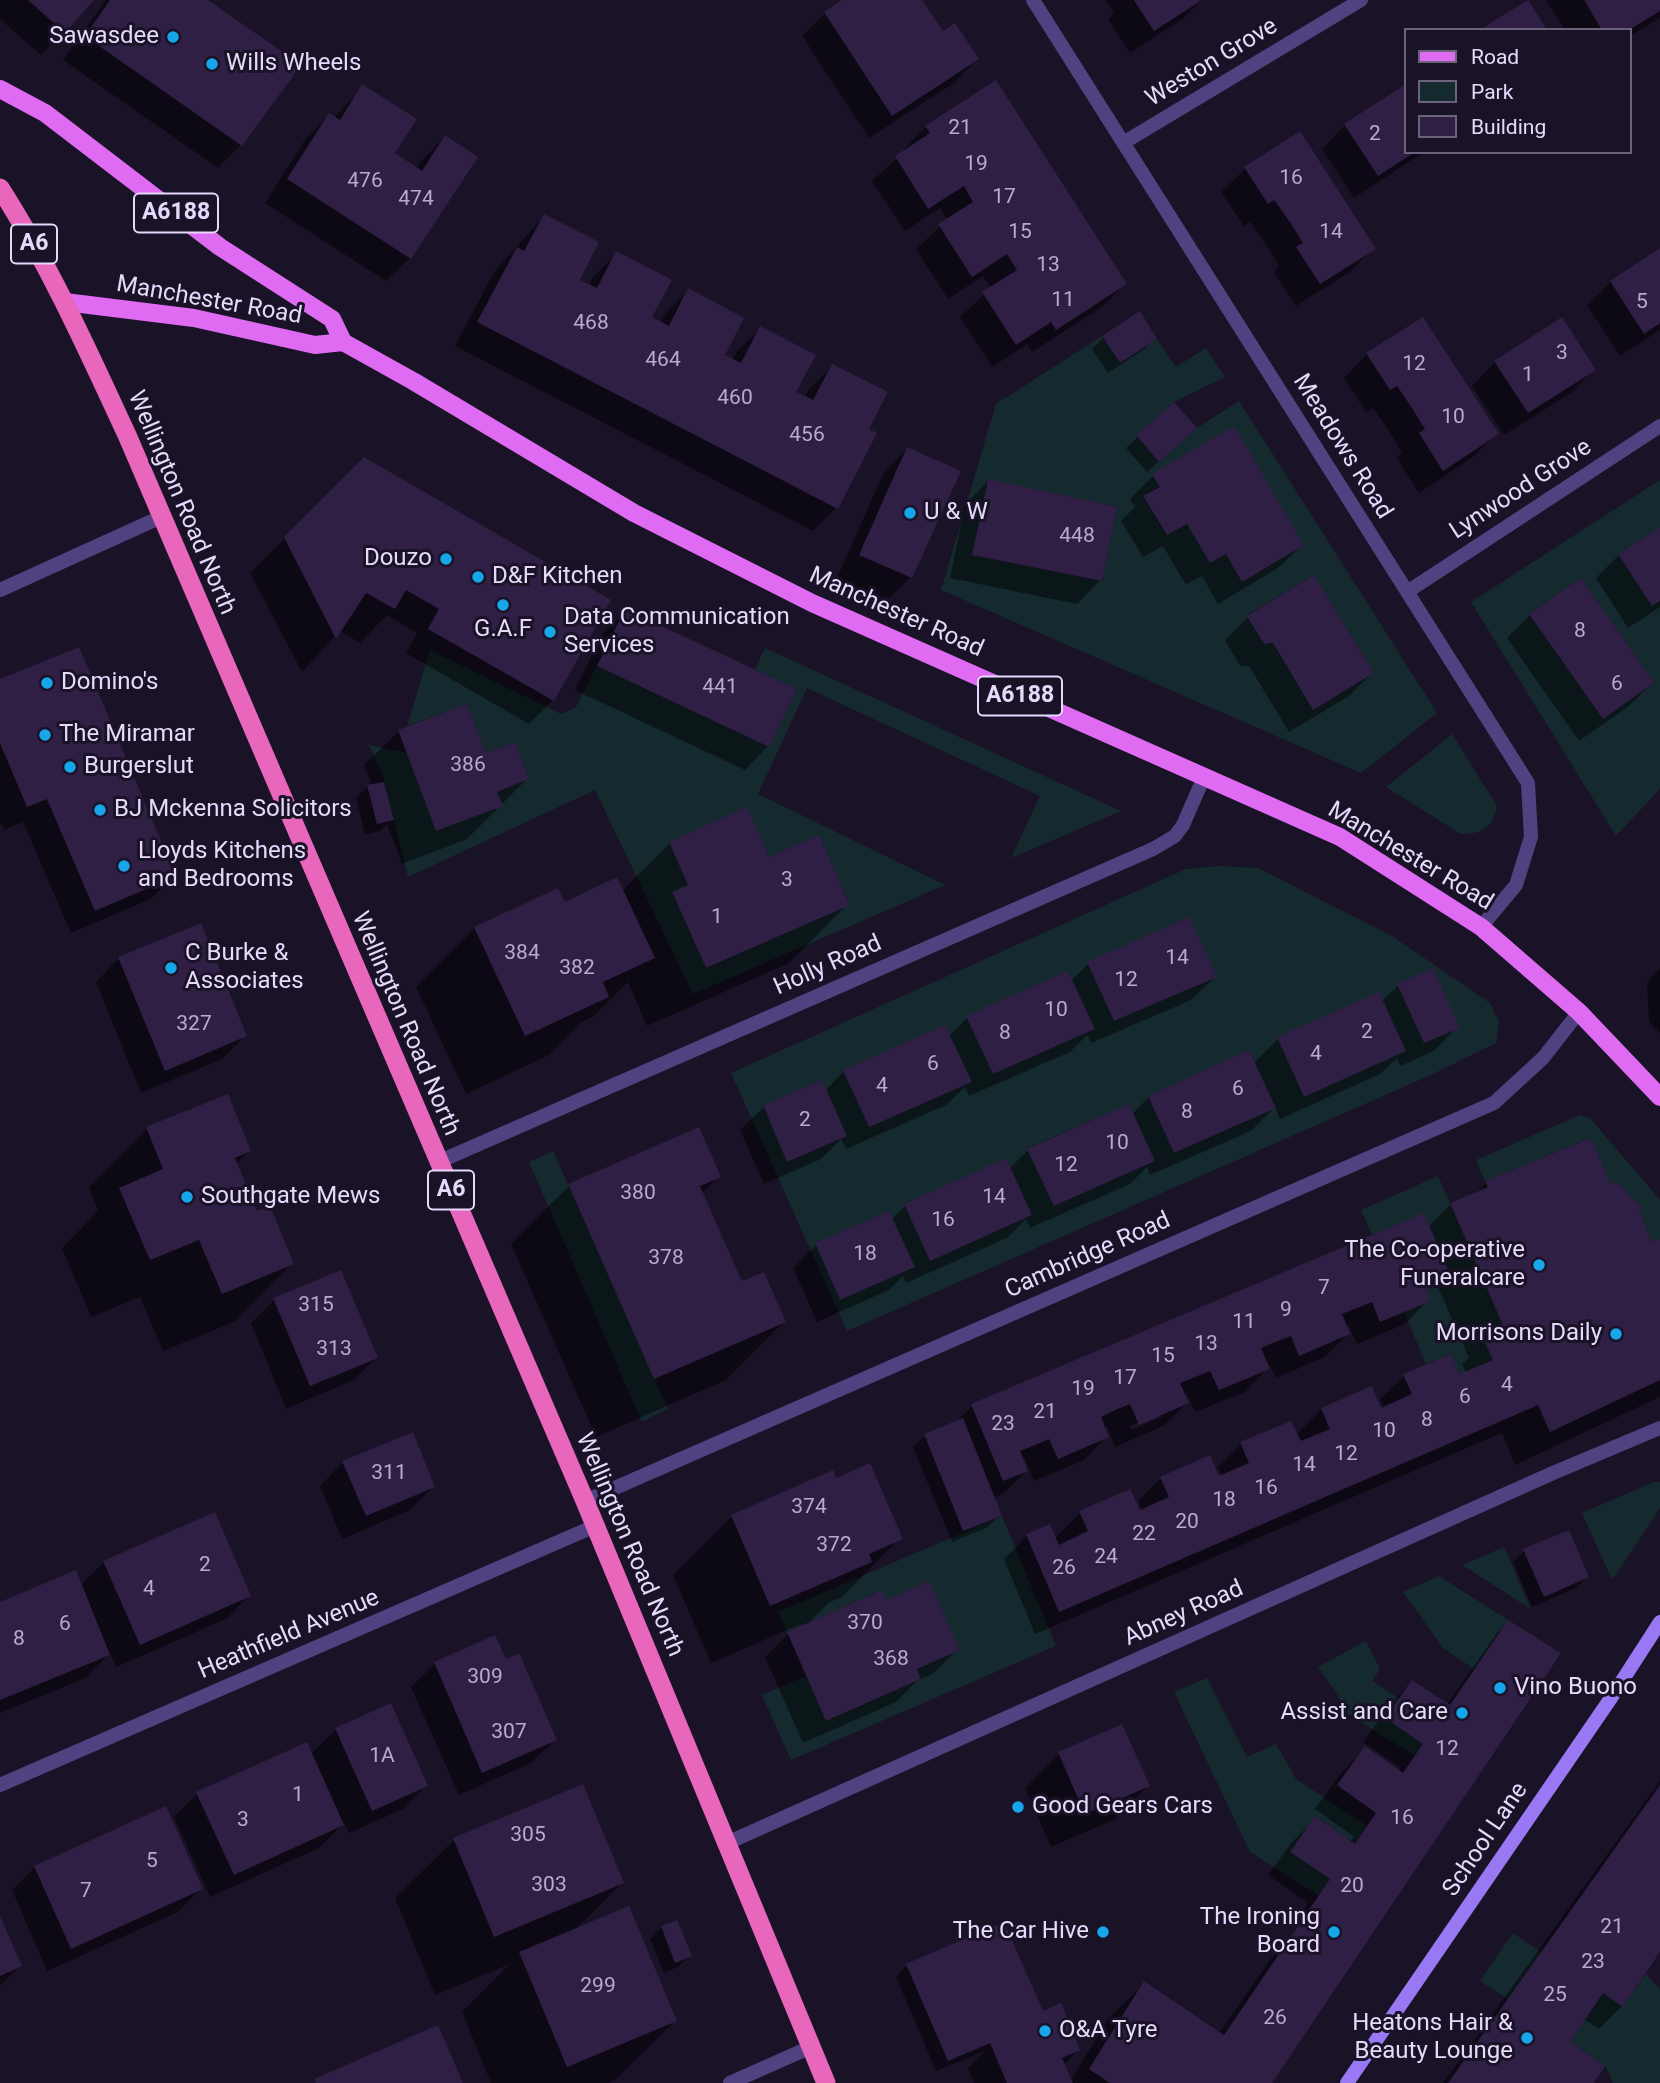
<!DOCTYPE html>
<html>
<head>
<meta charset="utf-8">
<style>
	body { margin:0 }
	#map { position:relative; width:1660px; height:2083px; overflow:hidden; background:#1a1226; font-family:Roboto,sans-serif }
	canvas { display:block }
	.legend { position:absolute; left:1404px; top:28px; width:228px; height:126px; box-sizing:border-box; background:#1a1226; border:2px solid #6b627c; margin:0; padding:9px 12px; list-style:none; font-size:21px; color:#e5dafc }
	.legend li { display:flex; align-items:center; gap:14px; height:35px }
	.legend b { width:35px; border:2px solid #6b627c }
</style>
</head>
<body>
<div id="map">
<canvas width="1660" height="2083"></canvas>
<ul class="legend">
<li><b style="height:9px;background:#de6bf2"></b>Road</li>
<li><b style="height:19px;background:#152a2f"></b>Park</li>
<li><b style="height:19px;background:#301f45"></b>Building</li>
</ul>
</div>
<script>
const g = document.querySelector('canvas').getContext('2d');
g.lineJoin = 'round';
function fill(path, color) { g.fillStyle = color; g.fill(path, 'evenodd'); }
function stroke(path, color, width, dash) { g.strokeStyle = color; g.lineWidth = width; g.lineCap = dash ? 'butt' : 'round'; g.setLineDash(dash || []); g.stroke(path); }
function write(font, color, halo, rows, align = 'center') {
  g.font = font + ' Roboto,sans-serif'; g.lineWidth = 6; g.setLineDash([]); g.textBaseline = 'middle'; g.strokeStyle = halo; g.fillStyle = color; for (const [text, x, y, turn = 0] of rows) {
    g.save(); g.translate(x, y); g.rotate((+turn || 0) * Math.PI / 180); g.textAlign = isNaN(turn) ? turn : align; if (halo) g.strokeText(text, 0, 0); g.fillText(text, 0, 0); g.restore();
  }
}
fill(new Path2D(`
	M1102 336 1120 363 1157 339 1176 367 1206 348 1225 377 1174 402 1136 436 1159 462 1197 428 1239 401 1437 713 1361 773 941 590 996 404ZM1153 475 1304 545 1242 582 1226 554 1210 562 1187 524 1166 535 1143 496 1160 486ZM987 480 1117 507 1102 581 972 555ZM1314 575 1374 673 1313 710 1273 643 1264 644 1247 615Z
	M1660 480V527L1618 554 1652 605 1660 601V789L1616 836 1471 602ZM1581 578 1654 683 1603 719 1529 614Z
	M765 648 1121 811 1011 858 1040 796 807 688 758 794 945 885 693 994 595 790 408 877 383 776 369 745 407 753 437 831 502 806 497 792 529 779 515 742 486 753 467 704 407 726 430 650 561 714 576 707 597 666 769 747 797 689 755 669ZM747 808 769 857 819 835 850 904 706 968 672 893 688 885 669 842Z
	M1452 734 1497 806C1493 827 1483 834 1461 834L1386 787Z
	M1221 866 1258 868 1392 936 1490 1003 1499 1022 1496 1043 1431 1075 847 1331 731 1073 1186 869ZM1088 963 1217 977 1114 1021ZM1433 969 1459 1028 1424 1043 1397 984ZM1068 971 1095 1029 993 1073 967 1016ZM1379 992 1405 1051 1354 1074ZM945 1025 971 1082 869 1126 844 1070ZM1249 1050 1276 1108 1174 1153 1148 1096ZM822 1080 846 1136 788 1162 763 1105ZM1129 1104 1155 1161 1054 1206 1028 1148ZM1006 1159 1032 1215 930 1260 904 1204ZM889 1211 914 1267 840 1299 815 1243Z
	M1580 1115 1590 1118 1660 1200V1239L1652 1242 1639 1211 1643 1209 1617 1182 1611 1185 1590 1138 1485 1181 1476 1160Z
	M553 1151 668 1409 642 1422 529 1162Z
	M1438 1176 1505 1330 1485 1340 1493 1360 1459 1374 1450 1354 1426 1364 1404 1312 1430 1301 1422 1280 1448 1270 1424 1214 1372 1235 1361 1210Z
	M1654 1482H1660V1508L1612 1580 1582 1513Z
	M1002 1516 1056 1646 791 1760 762 1695 806 1676 827 1721 921 1679 917 1669 959 1650 929 1581 886 1600 881 1590 787 1632 778 1612Z
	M1504 1547 1531 1609 1462 1565Z
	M1439 1576 1508 1620 1474 1669 1444 1649 1403 1592Z
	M1366 1641 1380 1669 1372 1681 1399 1699 1423 1744 1415 1756 1348 1714 1345 1706 1318 1667Z
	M1207 1678 1247 1757 1276 1744 1296 1779 1367 1826 1355 1844 1316 1816 1290 1852 1330 1879 1319 1896 1250 1852 1174 1692Z
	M1513 1933 1541 1952 1508 1999 1480 1981Z
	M1646 1974 1660 1989V2083H1613L1605 2066 1570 2042 1603 1993 1623 2007Z`), '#152a2f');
fill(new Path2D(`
	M0 0H92L41 55 0 19Z
	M106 0H205L241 145 218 168 63 60Z
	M845 0H920L942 34 977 59 954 83 869 138 802 36 825 13Z
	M1105 0H1202L1184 18 1130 53 1108 19 1114 13Z
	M1546 0H1660V18L1630 36V30H1565Z
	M996 82 1125 284 1102 307 1032 352 1027 344 992 367 960 317 991 288 983 276 948 299 916 249 947 220 940 208 905 231 872 181 904 152 903 150 926 127Z
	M363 86 393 154 416 169 422 160 445 137 476 157 410 258 386 281 265 203 306 138 329 115 334 118Z
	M1406 86V152H1424L1354 198 1322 149 1345 125Z
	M1299 134 1373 248 1350 272 1296 306 1274 272 1279 266 1267 246 1250 222 1244 226 1221 192 1245 169Z
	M544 216 578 280 589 286 593 277 617 253 650 318 660 323 665 314 688 291 722 356 732 361 737 351 761 328 794 393 805 398 809 389 833 366 866 430 836 508 813 531 455 346 494 272Z
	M1660 251V330L1620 356 1587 305 1611 282Z
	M1103 338 1155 339 1143 350 1108 373 1092 349Z
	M1367 354 1496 434 1473 457 1419 493 1397 458 1402 453 1389 431 1373 408 1366 412 1344 378Z
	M1495 362 1594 370 1571 393 1504 435 1472 386Z
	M1174 404 1183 439 1147 472 1126 448Z
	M907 449 911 577 887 600 837 578 884 472Z
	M365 459 608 600 553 700 529 724 406 653 417 633 387 615 360 643 340 631 302 672 250 573Z
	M1153 476 1302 545 1278 568 1218 604 1202 576 1186 585 1163 546 1143 557 1121 521 1135 507 1130 499Z
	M988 481 1100 580 1077 604 950 578 965 505Z
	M1660 529V607L1628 628 1596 578 1619 555Z
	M626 611 768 746 745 770 575 690 602 634Z
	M1530 615 1652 683 1629 706 1579 741 1507 638Z
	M1248 617 1372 673 1349 696 1289 732 1249 666H1240L1225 640Z
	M0 681 174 876 151 899 71 933 23 822 4 830 0 821Z
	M399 731 485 756 527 779 467 839 402 864 387 824 380 831 365 835 356 798 367 787 372 786 364 765Z
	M670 843 768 859 848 904 789 963 647 1026 628 982 594 1016 582 1022 549 1055 466 1094 416 987 475 928 622 891Z
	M119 958 245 1036 222 1059 141 1093 96 982Z
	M1088 964 1215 977 1191 1000 1091 1043 1087 1035 1070 1052 969 1096 965 1087 946 1105 846 1149 841 1139 821 1159 764 1184 740 1130 764 1107 821 1082 825 1091 844 1071 949 1036 967 1018 1071 981Z
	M1660 968V1033L1649 1022 1647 982Z
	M1432 971 1457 1027 1434 1051 1400 1066 1397 1058 1380 1074 1280 1119 1275 1107 1251 1131 1150 1175 1147 1167 1130 1184 1030 1228 1026 1219 1007 1238 906 1283 903 1276 889 1290 817 1322 793 1268 816 1245 891 1220 905 1206 1009 1169 1028 1150 1132 1114 1149 1097 1254 1063 1278 1039 1381 1002 1398 986Z
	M147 1129 249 1151 235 1165 256 1214 292 1263 234 1322 163 1351 140 1297 91 1317 62 1248 98 1211 89 1187Z
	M719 1177 701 1194 741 1284 784 1322 726 1380 596 1437 511 1244 569 1186Z
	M1486 1183 1610 1188 1641 1210 1638 1214 1651 1245 1660 1241V1397L1515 1465 1502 1433 1035 1634 1004 1559 1027 1536 1055 1538 1080 1513H1139L1142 1511 1138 1501 1161 1478 1222 1476 1218 1467 1241 1444 1296 1435 1322 1409 1380 1410 1384 1408 1380 1399 1404 1376 1450 1356 1458 1376 1466 1373 1462 1364 1469 1358 1435 1280 1424 1291 1428 1300 1405 1324 1357 1344 1348 1324 1345 1325 1348 1334 1325 1357 1276 1378 1270 1366 1245 1392 1195 1412 1187 1393 1183 1394 1187 1403 1163 1426 1115 1447 1107 1426 1103 1428 1107 1436 1084 1460 1034 1481 1024 1457 1021 1458 1026 1471 1003 1494 993 1498 1000 1515 988 1527 952 1542 913 1447 925 1436 954 1424 972 1406 1428 1227 1451 1204 1475 1194ZM1161 1413V1417L1131 1430 1130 1426Z
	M274 1300 376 1358 352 1381 286 1409 251 1323Z
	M343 1462 433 1487 410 1510 342 1539 320 1486Z
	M835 1481 900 1538 842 1597 828 1603 806 1626 885 1602 957 1650 934 1673 917 1681 896 1702 803 1743 765 1657 788 1634 803 1627 801 1624 711 1663 673 1575 732 1516Z
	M1524 1551 1587 1577 1576 1588 1532 1607 1513 1562Z
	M104 1562 249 1596 226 1619 116 1667 110 1653 85 1678 0 1713V1604L80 1586Z
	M1508 1622 1270 2083H974L968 2068 985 2051 936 2071 896 1977 907 1965 1042 2014 1078 2050 1063 2065 1070 2081 1110 2017 1145 1983 1220 2032 1272 1957 1302 1926 1300 1924 1294 1930 1299 1922 1297 1920 1308 1903 1268 1875 1292 1842 1316 1818 1350 1842 1354 1837 1315 1809 1342 1772 1365 1749 1398 1772 1401 1768 1363 1742 1389 1706 1412 1682 1447 1705 1497 1633Z
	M495 1637 505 1661 555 1740 531 1763 459 1795 411 1687 435 1664Z
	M1121 1727 1148 1786 1113 1820 1051 1847 1025 1788 1059 1754Z
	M336 1729 426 1786 403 1809 349 1833 344 1823 319 1848 210 1897 174 1817 197 1794 311 1754Z
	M1660 1781V1949L1622 2006 1599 2029 1584 2019 1568 2042 1591 2083H1443Z
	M582 1787 622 1883 574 1931 675 2021 616 2079 608 2083H491L462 2012 510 1964 435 1995 395 1898 454 1840Z
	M35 1867 201 1888 178 1912 47 1971 12 1890Z
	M0 1920 20 1966 0 1986Z
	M662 1927 690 1955 678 1967 664 1973 650 1939Z`), '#0007');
fill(new Path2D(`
	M28 0H94L65 33Z
	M110 0H208L301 65 242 146 85 36Z
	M842 0H922L943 31 955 23 979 59 892 116 824 12Z
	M1134 0H1202L1154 31Z
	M1528 0 1547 30H1481L1494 21Z
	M1584 0H1660V11L1629 30H1602Z
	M996 80 1127 284 1056 330 1051 322 1016 345 982 292 1017 270 1007 254 972 277 938 224 973 202 964 186 928 209 895 156 930 133 925 126Z
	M362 84 417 119 395 153 422 171 445 135 478 157 411 259 287 179 329 113 340 120Z
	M1406 84V152H1415L1378 176 1344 124Z
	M1300 131 1376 249 1320 284 1296 247 1303 243 1290 222 1274 200 1268 204 1244 167Z
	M544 214 599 242 580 280 597 288 616 251 672 280 652 317 669 326 688 288 744 318 725 355 741 363 760 326 816 355 796 392 805 396 813 400 832 364 888 392 869 429 877 433 838 509 477 322 517 247 524 251Z
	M1660 248V323L1644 334 1610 281Z
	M1140 311 1157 339 1120 363 1102 336Z
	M1423 317 1499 434 1443 471 1419 433 1425 429 1412 408 1397 386 1390 390 1366 353Z
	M1562 317 1596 370 1528 413 1494 361Z
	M1174 402 1197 428 1159 462 1136 435Z
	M1234 426 1304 545 1242 582 1226 554 1210 563 1187 524 1167 535 1143 496 1160 487 1152 474Z
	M907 447 961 471 912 578 859 555Z
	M364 457 611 600 554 701 428 629 439 609 406 590 395 609 366 593 336 639 284 537Z
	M988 479 1117 507 1102 581 972 555Z
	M1660 527V601L1652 606 1618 554Z
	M1314 575 1374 673 1313 710 1273 643 1264 644 1247 616Z
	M1581 578 1654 683 1603 719 1529 614Z
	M625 609 797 689 769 747 597 666Z
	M79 647 176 876 95 911 47 799 27 807 0 743V679Z
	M467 704 486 753 515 742 529 779 497 792 503 806 436 831 398 730Z
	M384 782 394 820 377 824 367 785Z
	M747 807 769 857 819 835 850 905 706 968 672 892 688 885 669 842Z
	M617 877 655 958 603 982 609 997 525 1036 474 927 558 888 565 902Z
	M1189 917 1217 977 1114 1021 1087 962Z
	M201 923 247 1036 165 1071 118 957Z
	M1433 968 1460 1028 1424 1043 1397 984Z
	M1068 971 1095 1029 993 1074 966 1016Z
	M1379 992 1406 1051 1304 1097 1277 1037Z
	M945 1025 972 1082 869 1127 843 1070Z
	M1249 1050 1276 1108 1174 1153 1148 1096Z
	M822 1080 847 1136 787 1162 763 1105Z
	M228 1094 251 1151 235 1158 257 1211 270 1206 294 1264 222 1294 199 1240 150 1260 119 1188 163 1169 146 1127Z
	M1129 1104 1155 1161 1054 1206 1027 1149Z
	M699 1127 721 1177 700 1186 736 1268 742 1281 764 1272 786 1322 654 1379 568 1184Z
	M1591 1138 1611 1185 1616 1181 1644 1210 1639 1211 1652 1242 1660 1239V1380L1550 1432 1538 1405 1059 1612 1026 1534 1050 1524 1059 1545 1088 1531 1079 1511 1130 1489 1140 1510 1169 1497 1160 1477 1210 1455 1219 1476 1249 1463 1240 1442 1291 1421 1301 1441 1330 1429 1321 1408 1372 1386 1381 1408 1412 1394 1403 1374 1451 1354 1459 1374 1493 1360 1484 1340 1505 1330 1450 1203 1488 1187 1485 1181Z
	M1006 1158 1032 1215 930 1261 904 1204Z
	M889 1211 915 1267 840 1300 815 1243Z
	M1424 1213 1448 1270 1422 1280 1431 1301 1380 1322 1372 1302 1342 1314 1350 1334 1299 1356 1291 1336 1275 1342 1261 1348 1270 1369 1219 1390 1210 1371 1180 1383 1189 1403 1139 1425 1130 1404 1115 1410 1101 1417 1109 1437 1058 1459 1049 1439 1035 1445 1020 1451 1028 1471 1003 1481 971 1404Z
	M341 1270 378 1358 310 1386 273 1298Z
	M963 1418 1002 1516 963 1531 924 1434Z
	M413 1432 435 1487 366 1516 342 1461Z
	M870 1463 903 1539 869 1554 872 1562 770 1606 731 1515 833 1470 836 1478Z
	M215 1512 251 1596 140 1645 103 1561Z
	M1569 1530 1589 1577 1544 1597 1523 1549Z
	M76 1570 110 1655 0 1700V1602Z
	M929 1581 960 1650 917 1669 921 1679 826 1721 787 1632 882 1590 886 1600Z
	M1508 1620 1561 1653 1272 2083H1110L1089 2069 1144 1981 1224 2035 1330 1879 1290 1852 1315 1816 1355 1844 1376 1813 1337 1785 1365 1746 1403 1773 1423 1744 1385 1718 1412 1680 1450 1705Z
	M495 1635 506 1659 519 1653 557 1740 482 1773 434 1662Z
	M391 1703 428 1786 372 1811 335 1728Z
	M1122 1724 1150 1786 1085 1814 1058 1752Z
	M307 1742 344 1825 234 1875 196 1792Z
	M583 1784 624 1883 494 1937 453 1838Z
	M1660 1785V1952L1623 2007 1603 1993 1570 2042 1605 2066 1594 2083H1448Z
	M166 1806 203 1889 71 1949 34 1866Z
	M629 1906 677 2021 567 2067 519 1952Z
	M0 1916 22 1966 0 1976Z
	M677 1920 692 1956 675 1963 661 1926Z
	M1004 1922 1043 2011 1061 2003 1080 2050 1062 2058 1073 2083H1007L990 2043 948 2061 906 1964Z
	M438 2025 463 2083H316L314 2079Z`), '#301f45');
stroke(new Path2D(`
	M1033 0 1528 783 1531 837 1516 885 1481 927
	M1123 143 1361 0
	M0 590 161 517
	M1407 592 1660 426
	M438 1162 1153 849 1175 836 1183 825 1204 777
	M585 1501 1494 1103 1543 1058 1579 1012
	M0 1785 595 1526
	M727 1843 1553 1473 1660 1428
	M730 2083 811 2047`), '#524181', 14);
stroke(new Path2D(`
	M1347 2083 1611 1698 1660 1622`), '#9879f3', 14);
stroke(new Path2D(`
	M0 89 45 113 220 247 332 319 343 342
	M65 302 194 318 315 345 343 342 413 381 634 513 812 603 1340 837 1481 927 1579 1012 1660 1097`), '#de6bf2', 18);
stroke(new Path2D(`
	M0 188C50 266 88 351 127 435L585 1501 826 2083`), '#e866bc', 19);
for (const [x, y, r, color] of [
	[173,37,7,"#17a6ea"],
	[212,64,7,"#17a6ea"],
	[910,513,7,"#17a6ea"],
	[446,559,7,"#17a6ea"],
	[478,577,7,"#17a6ea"],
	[503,605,7,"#17a6ea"],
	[550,632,7,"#17a6ea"],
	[47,683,7,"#17a6ea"],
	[45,735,7,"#17a6ea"],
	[70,767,7,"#17a6ea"],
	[100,810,7,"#17a6ea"],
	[124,866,7,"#17a6ea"],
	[171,968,7,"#17a6ea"],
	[187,1197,7,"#17a6ea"],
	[1539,1265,7,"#17a6ea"],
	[1616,1334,7,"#17a6ea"],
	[1500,1688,7,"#17a6ea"],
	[1462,1713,7,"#17a6ea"],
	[1018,1807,7,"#17a6ea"],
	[1103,1932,7,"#17a6ea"],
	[1334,1932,7,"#17a6ea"],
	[1045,2031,7,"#17a6ea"],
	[1527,2038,7,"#17a6ea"]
]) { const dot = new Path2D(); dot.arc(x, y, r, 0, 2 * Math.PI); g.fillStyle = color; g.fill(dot); stroke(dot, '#1a1226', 2.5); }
write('21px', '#b8abce', null, [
	["21",960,129],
	["2",1375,135],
	["19",976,165],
	["16",1291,179],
	["476",365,182],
	["17",1004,198],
	["474",416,200],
	["15",1020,233],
	["14",1331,233],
	["13",1048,266],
	["11",1063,301],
	["5",1642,303],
	["468",591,324],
	["3",1562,354],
	["464",663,361],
	["12",1414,365],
	["1",1528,376],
	["460",735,399],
	["10",1453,418],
	["456",807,436],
	["448",1077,537],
	["8",1580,632],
	["6",1617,685],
	["441",720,688],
	["386",468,766],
	["3",787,881],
	["1",717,918],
	["384",522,954],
	["14",1177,959],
	["382",577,969],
	["12",1126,981],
	["10",1056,1011],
	["327",194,1025],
	["2",1367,1033],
	["8",1005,1034],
	["4",1316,1055],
	["6",933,1065],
	["4",882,1087],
	["6",1238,1090],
	["8",1187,1113],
	["2",805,1121],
	["10",1117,1144],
	["12",1066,1166],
	["380",638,1194],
	["14",994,1198],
	["16",943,1221],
	["18",865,1255],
	["378",666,1259],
	["7",1324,1289],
	["315",316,1306],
	["9",1286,1311],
	["11",1244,1323],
	["13",1206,1345],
	["313",334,1350],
	["15",1163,1357],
	["17",1125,1379],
	["4",1507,1386],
	["19",1083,1390],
	["6",1465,1398],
	["21",1045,1413],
	["8",1427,1421],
	["23",1003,1425],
	["10",1384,1432],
	["12",1346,1455],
	["14",1304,1466],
	["311",389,1474],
	["16",1266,1489],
	["18",1224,1501],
	["374",809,1508],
	["20",1187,1523],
	["22",1144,1535],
	["372",834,1546],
	["24",1106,1558],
	["2",205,1566],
	["26",1064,1569],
	["4",149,1590],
	["370",865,1624],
	["6",65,1625],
	["8",19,1640],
	["368",891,1660],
	["309",485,1678],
	["307",509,1733],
	["12",1447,1750],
	["1A",382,1757],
	["1",298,1796],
	["16",1402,1819],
	["3",243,1821],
	["305",528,1836],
	["5",152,1862],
	["303",549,1886],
	["20",1352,1887],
	["7",86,1892],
	["21",1612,1928],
	["23",1593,1963],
	["299",598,1987],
	["25",1555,1996],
	["26",1275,2019]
]);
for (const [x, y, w] of [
	[176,213,84],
	[34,244,46],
	[1020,696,84],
	[451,1190,46]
]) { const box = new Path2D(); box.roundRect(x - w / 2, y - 19.5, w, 39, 5); g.fillStyle = '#1a1226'; g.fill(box); stroke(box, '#e5dafc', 2); }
write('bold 23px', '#e5dafc', null, [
	["A6188",176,213],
	["A6",34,244],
	["A6188",1020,696],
	["A6",451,1190]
]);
write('24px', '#e5dafc', '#1a1226', [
	["Sawasdee",159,37,"right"],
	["Wills Wheels",226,64],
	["U & W",924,513],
	["Douzo",432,559,"right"],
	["D&F Kitchen",492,577],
	["Data Communication",564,618],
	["Services",564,646],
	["G.A.F",503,630,"center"],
	["Domino's",61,683],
	["The Miramar",59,735],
	["Burgerslut",84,767],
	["BJ Mckenna Solicitors",114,810],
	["Lloyds Kitchens",138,852],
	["and Bedrooms",138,880],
	["C Burke &",185,954],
	["Associates",185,982],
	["Southgate Mews",201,1197],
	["The Co-operative",1525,1251,"right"],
	["Funeralcare",1525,1279,"right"],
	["Morrisons Daily",1602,1334,"right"],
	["Vino Buono",1514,1688],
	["Assist and Care",1448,1713,"right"],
	["Good Gears Cars",1032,1807],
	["The Ironing",1320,1918,"right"],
	["Board",1320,1946,"right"],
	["The Car Hive",1089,1932,"right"],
	["Heatons Hair &",1513,2024,"right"],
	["Beauty Lounge",1513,2052,"right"],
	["O&A Tyre",1059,2031]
], 'left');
write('24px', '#e5dafc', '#1a1226', [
	["Weston Grove",1212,63,-31],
	["Manchester Road",209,301,10],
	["Meadows Road",1342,447,58],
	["Lynwood Grove",1521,490,-33],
	["Wellington Road North",181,503,67],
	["Manchester Road",896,613,24],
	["Manchester Road",1410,857,31],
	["Holly Road",828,966,-24],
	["Wellington Road North",405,1024,67],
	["Cambridge Road",1088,1256,-24],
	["Wellington Road North",629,1545,67],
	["Abney Road",1184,1614,-24],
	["Heathfield Avenue",289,1635,-23],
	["School Lane",1486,1840,-56]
]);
</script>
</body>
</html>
